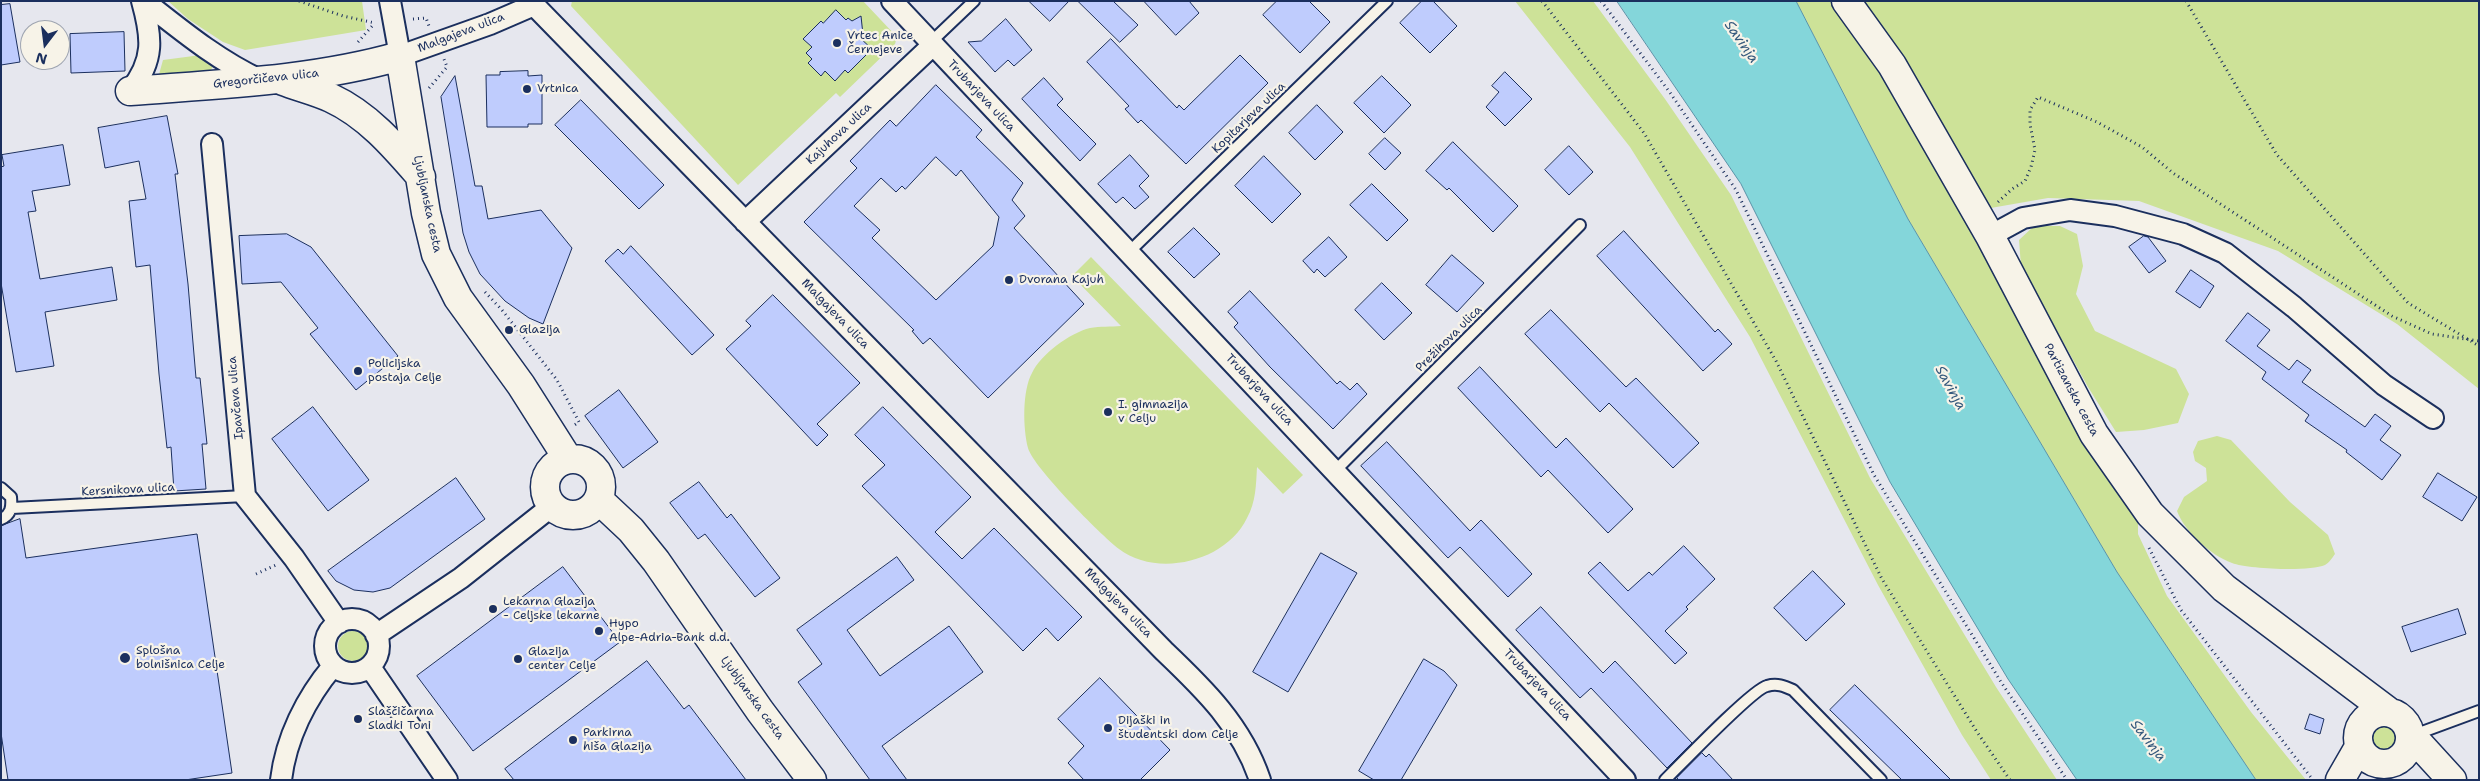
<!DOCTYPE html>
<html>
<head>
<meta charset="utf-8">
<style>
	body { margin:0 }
	#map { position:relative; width:2480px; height:781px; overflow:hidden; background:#e6e7ee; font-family:"Shantell Sans",sans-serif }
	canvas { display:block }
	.frame { position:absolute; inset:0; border:2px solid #1b2f5e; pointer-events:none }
	.north { position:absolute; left:20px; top:20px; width:50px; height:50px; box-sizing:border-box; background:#f7f3e8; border:1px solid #9fa5b1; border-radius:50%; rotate:195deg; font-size:14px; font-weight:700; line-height:20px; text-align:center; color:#1b2f5e }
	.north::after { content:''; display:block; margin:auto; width:18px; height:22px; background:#1b2f5e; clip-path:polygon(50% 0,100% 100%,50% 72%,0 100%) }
</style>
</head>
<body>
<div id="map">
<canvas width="2480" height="781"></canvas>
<div class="frame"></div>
<div class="north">N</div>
</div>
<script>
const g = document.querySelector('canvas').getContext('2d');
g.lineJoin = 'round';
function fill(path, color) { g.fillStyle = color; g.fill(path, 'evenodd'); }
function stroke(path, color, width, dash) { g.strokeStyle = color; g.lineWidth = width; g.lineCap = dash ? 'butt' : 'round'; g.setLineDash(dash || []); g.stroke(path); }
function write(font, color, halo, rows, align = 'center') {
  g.font = font + ' "Shantell Sans",sans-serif'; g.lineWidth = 4.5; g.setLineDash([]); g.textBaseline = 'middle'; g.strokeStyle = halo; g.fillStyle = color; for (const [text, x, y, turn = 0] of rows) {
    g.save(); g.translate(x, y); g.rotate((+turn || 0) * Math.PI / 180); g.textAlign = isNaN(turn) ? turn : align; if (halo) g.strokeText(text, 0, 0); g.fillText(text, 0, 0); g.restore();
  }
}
fill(new Path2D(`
	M168 1H362L366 30 245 50 223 42 188 19Z
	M572 1H863L897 37 895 44 840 97 836 93 738 185 571 6Z
	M1515 1H1593L1665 99 1731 195 1870 478 1996 687 2057 780H1991L1962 735 1878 585 1750 337 1630 147Z
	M1796 1H1834L1883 73 2138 517V534L2167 596 2251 712 2306 780H2256L2117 572 1908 219Z
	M1862 1H2479V389L2397 324 2278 251 2139 201 2048 198 1985 209Z
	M201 55 213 66 211 70 158 78 163 60Z
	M2034 226H2060L2077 234 2083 266 2076 294 2095 331 2176 369 2189 394 2178 423 2144 430 2116 432 2088 387 2021 266 2019 240Z
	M1091 257 1303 475 1283 494 1257 467C1256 485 1256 502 1247 518 1226 562 1157 578 1119 549 1101 535 1033 467 1028 448 1023 429 1022 391 1032 373 1041 354 1070 333 1090 328 1100 326 1111 327 1121 326L1072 276Z
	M2217 436 2231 440 2290 502 2328 535 2335 554C2332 558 2329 563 2325 565 2309 572 2248 569 2232 563 2210 555 2185 532 2177 511L2184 497 2207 481 2206 468 2195 461 2193 452 2198 441Z
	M338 646a15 15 0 1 1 30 0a15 15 0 1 1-30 0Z
	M2369 738a15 15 0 1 1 30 0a15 15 0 1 1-30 0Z`), '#cde298');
const water = new Path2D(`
	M1617 1H1796L1908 219 2117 572 2256 780H2077L2008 679 1890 482 1741 184Z`);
fill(water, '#84d6da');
stroke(water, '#5a93a8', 1);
const building = new Path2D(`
	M1029 1H1069L1050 21Z
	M1078 1H1113L1138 25 1120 42Z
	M1144 1H1189L1199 13 1176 35Z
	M1277 1H1309L1330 22 1300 53 1263 15Z
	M1422 1H1433L1457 26 1430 53 1400 23Z
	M10 4 20 62 1 65V5Z
	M836 10 846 20 848 18 852 21 861 16 863 35 860 38 872 49 848 73 845 70 835 81 825 71 821 76 808 63 812 59 806 53 812 47 803 39 821 21 823 23Z
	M1006 19 1032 50 1014 66 1008 60 995 72 968 42 981 41Z
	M124 32 125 71 71 73 70 34Z
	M1111 39 1177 108 1179 105 1184 110 1240 55 1268 83 1186 164 1141 120 1138 123 1125 109 1129 106 1087 62Z
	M528 71V76L542 75V124H528V127H487L486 75H500V72Z
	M1505 72 1532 99 1505 126 1486 107 1499 92 1492 86Z
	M455 76 475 186H482L488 219 541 210 572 248 543 324 529 318 505 301 480 274 469 252 463 233 441 97Z
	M1382 76 1411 105 1384 133 1354 103Z
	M1044 78 1063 99 1057 105 1096 144 1080 161 1022 99Z
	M936 85 982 130 976 137 1023 183 1012 200 1025 216 1014 228 1084 304 988 398 930 338 923 344 912 331 914 330 804 222 857 168 850 161 890 120 896 126ZM936 157 956 176 961 170 999 217 993 246 936 300 872 238 880 230 854 206 881 178 896 192 902 186 905 189Z
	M581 100 664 185 639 209 555 125Z
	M1317 105 1343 132 1315 160 1289 133Z
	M167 116 178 174H175L188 284 196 378H200L207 444H202L206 489 174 491 171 447 167 448 159 374 150 265 136 267 129 201 146 199 139 161 105 168 98 128Z
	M1385 138 1401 153 1385 170 1369 154Z
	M1453 142 1518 206 1493 232 1449 188 1447 190 1426 171Z
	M63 145 70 185 32 191 36 211 28 212 40 279 112 267 117 300 45 312 54 366 16 372 1 283V167L4 166 2 155Z
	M1569 146 1593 172 1569 195 1545 170Z
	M1130 155 1149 176 1139 186 1149 197 1135 209 1123 197 1116 203 1098 184Z
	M1264 156 1301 194 1272 223 1235 186Z
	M1372 184 1408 220 1387 241 1350 205Z
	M1194 228 1220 254 1194 278 1168 252Z
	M1624 231 1715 332 1718 329 1732 344 1703 371 1597 256Z
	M287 234 311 247 398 356 356 390 310 334 318 328 281 282 242 284 239 236Z
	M2144 236 2148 237 2166 261 2149 273 2129 247Z
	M1329 237 1347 257 1325 277 1317 269 1314 273 1303 261Z
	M631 246 714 335 692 355 605 261 618 249 623 254Z
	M1452 255 1484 283 1457 312 1426 285Z
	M2191 270 2214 286 2200 308 2176 292Z
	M1382 283 1412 313 1384 340 1355 310Z
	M1250 291 1337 384 1340 381 1350 390 1357 383 1367 394 1333 429 1270 367 1234 327 1238 323 1228 312Z
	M773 295 860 383 817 424 828 435 817 446 726 349 751 326 746 321Z
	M1551 310 1626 387 1636 378 1699 443 1673 468 1609 403 1600 412 1525 334Z
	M2248 313 2270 330 2257 346 2289 370 2297 360 2311 370 2302 382 2365 427 2375 414 2391 426 2380 440 2401 455 2382 480 2346 452 2347 450 2305 421 2309 415 2262 379 2266 372 2226 341Z
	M1480 367 1556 448 1566 438 1633 509 1608 533 1548 470 1541 477 1458 388Z
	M619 390 658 442 623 468 585 416Z
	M313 407 369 480 328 511 272 439Z
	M883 407 971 497 935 532 962 559 994 528 1082 617 1058 641 1046 628 1023 651 862 486 885 465 855 435Z
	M1387 442 1470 531 1481 520 1532 574 1508 597 1460 547 1448 558 1361 466Z
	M2438 473 2477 497 2462 521 2423 497Z
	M456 478 485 519 390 588 373 592 354 590 336 581 328 571Z
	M699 482 727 518 731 514 780 578 755 597 705 534 698 539 670 503Z
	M20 519 26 558 197 534 232 773 185 780H8L1 733V526Z
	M1684 546 1715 579 1686 607 1688 609 1665 631 1687 653 1675 664 1588 573 1600 562 1628 591 1649 572 1652 575Z
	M1321 553 1357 573 1288 692 1253 672Z
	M897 557 914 580 847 630 880 676 949 626 983 672 882 746 907 780H870L798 682 822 664 797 630Z
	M563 567 620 642 473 751 417 676Z
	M1813 571 1845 604 1806 641 1774 608Z
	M1541 607 1603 673 1615 661 1692 743 1667 768 1591 688 1580 698 1516 630Z
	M2458 609 2466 634 2411 652 2402 627Z
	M1424 659 1444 671 1457 685 1401 780H1374L1359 771Z
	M647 661 684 709 689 705 746 780H514L505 769Z
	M1100 678 1170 750 1140 780H1084L1068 763 1084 746 1058 719Z
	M1855 685 1907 736 1951 780H1902L1830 710Z
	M2310 714 2324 719 2320 734 2305 729Z
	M1702 753 1706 757 1709 754 1733 780H1679L1677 778Z`);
fill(building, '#bfccfd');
stroke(building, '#1b2f5e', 1);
const lane = new Path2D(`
	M931 42 974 1
	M1129 252 1387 1
	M1335 471 1580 225
	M1 488 11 497C12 507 11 515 1 519
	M12 508 245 496
	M2412 731 2422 732 2479 711
	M1665 780C1681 764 1753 689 1767 686 1777 683 1784 686 1793 690L1881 780`);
const street = new Path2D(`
	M144 1C181 30 217 60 260 80
	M390 1 400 56 490 24 534 5 1164 651C1204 689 1242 726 1260 780
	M892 1 1625 780
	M130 91C155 60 152 37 142 1
	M212 144 245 496 294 558 339 623
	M745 222 933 45
	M1990 236 2023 218 2070 210 2115 216 2183 234 2225 253 2294 307 2384 385 2433 418
	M325 646a27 27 0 1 1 54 0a27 27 0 1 1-54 0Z
	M376 635 461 578 552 506
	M370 667 447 780
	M281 780C286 738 306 698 333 666`);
const secondary = new Path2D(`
	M1846 1 1892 65 1990 236 2094 434 2150 514 2224 588 2389 712
	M283 81C299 87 316 91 331 98 368 115 395 147 421 177
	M130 91C221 84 312 81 400 56L426 213 436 254 458 298 521 385 568 459
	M545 487a28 28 0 1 1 56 0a28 28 0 1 1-56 0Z
	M599 500 631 530 656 561 760 711 812 780
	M2358 738a26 26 0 1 1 52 0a26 26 0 1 1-52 0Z
	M2410 734 2452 780
	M2340 780 2359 747`);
stroke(lane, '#1b2f5e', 14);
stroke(street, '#1b2f5e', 24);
stroke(secondary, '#1b2f5e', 31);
stroke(new Path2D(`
	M299 1 343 16 375 23
	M1542 1 1644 133 1776 361 1882 579 1977 732 2010 780
	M1601 1 1671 94 1736 190 1874 475 2001 682 2067 780
	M2186 1 2277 155 2408 303 2479 346
	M413 19 426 18 429 26
	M358 42 374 24
	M429 88 447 67 444 59
	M1998 202 2012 189 2025 181 2031 167 2035 150 2030 124V110L2038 97 2097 122 2142 147 2173 173 2392 316 2432 334 2479 341
	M485 292 502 310 557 380 579 422 573 426
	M2149 548 2181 610 2313 780
	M256 574 276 565`), '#1b2f5e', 3, [1, 4]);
stroke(lane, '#f7f3e8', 10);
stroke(street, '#f7f3e8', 20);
stroke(secondary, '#f7f3e8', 28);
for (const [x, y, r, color] of [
	[837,43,5,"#1b2f5e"],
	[527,89,5,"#1b2f5e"],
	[1009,280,5,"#1b2f5e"],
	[509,330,5,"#1b2f5e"],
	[358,371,5,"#1b2f5e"],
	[1108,412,5,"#1b2f5e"],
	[493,609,5,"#1b2f5e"],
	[599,631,5,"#1b2f5e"],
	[125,658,6,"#1b2f5e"],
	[518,659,5,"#1b2f5e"],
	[358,719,5,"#1b2f5e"],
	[1108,728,5,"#1b2f5e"],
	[573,740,5,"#1b2f5e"]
]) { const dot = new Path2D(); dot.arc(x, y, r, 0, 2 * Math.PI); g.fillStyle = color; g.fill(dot); stroke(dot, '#f7f3e8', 2); }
write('12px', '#1b2f5e', '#f7f3e8', [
	["Malgajeva ulica",461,33,-21],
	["Gregorčičeva ulica",266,79,-6],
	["Trubarjeva ulica",981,96,47],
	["Kopitarjeva ulica",1249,118,-44],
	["Kajuhova ulica",839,134,-43],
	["Ljubljanska cesta",427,204,78],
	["Malgajeva ulica",835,314,46],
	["Prežihova ulica",1449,339,-45],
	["Trubarjeva ulica",1259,390,47],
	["Partizanska cesta",2071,390,62],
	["Ipavčeva ulica",236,398,-95],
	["Kersnikova ulica",128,490,-3],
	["Malgajeva ulica",1118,603,46],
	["Trubarjeva ulica",1537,685,47],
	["Ljubljanska cesta",752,698,54]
]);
write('12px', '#1b2f5e', '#f7f3e8', [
	["Vrtec Anice",847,36],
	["Černejeve",847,50],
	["Vrtnica",537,89],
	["Dvorana Kajuh",1019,280],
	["Glazija",519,330],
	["Policijska",368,364],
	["postaja Celje",368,378],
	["I. gimnazija",1118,405],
	["v Celju",1118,419],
	["Lekarna Glazija",503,602],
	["- Celjske lekarne",503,616],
	["Hypo",609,624],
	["Alpe-Adria-Bank d.d.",609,638],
	["Splošna",136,651],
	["bolnišnica Celje",136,665],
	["Glazija",528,652],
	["center Celje",528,666],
	["Slaščičarna",368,712],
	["Sladki Toni",368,726],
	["Dijaški in",1118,721],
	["študentski dom Celje",1118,735],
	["Parkirna",583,733],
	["hiša Glazija",583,747]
], 'left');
write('italic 14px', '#35597d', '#f7f3e8', [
	["Savinja",1741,42,55],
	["Savinja",1950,388,61],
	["Savinja",2148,741,52]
]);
</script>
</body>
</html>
